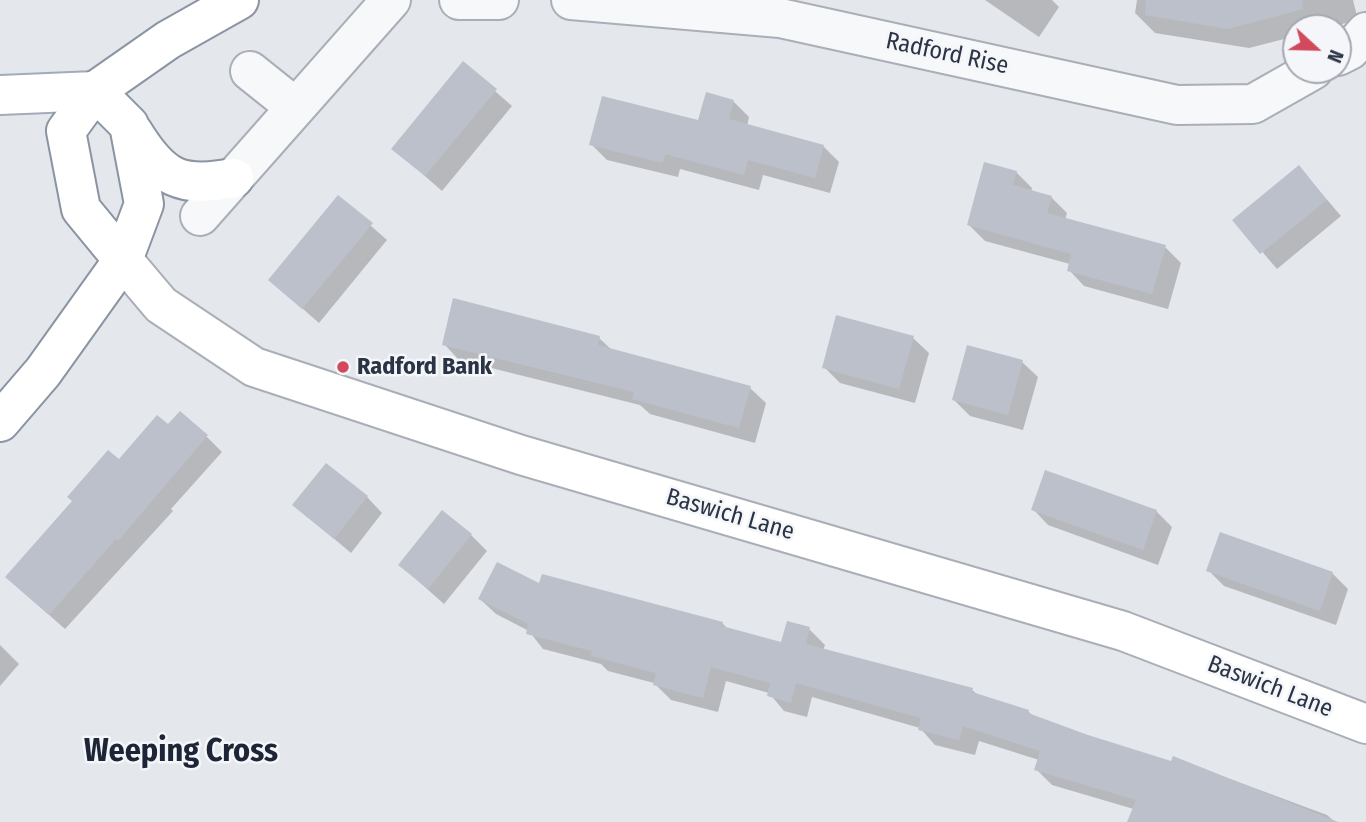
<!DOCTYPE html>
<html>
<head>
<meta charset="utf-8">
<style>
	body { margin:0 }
	#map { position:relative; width:1366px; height:822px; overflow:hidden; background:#e4e7ec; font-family:"Fira Sans Condensed",sans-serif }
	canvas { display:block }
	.north { position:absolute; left:1282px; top:14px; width:70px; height:70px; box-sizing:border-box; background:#f4f6f9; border:2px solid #a4a8b1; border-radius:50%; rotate:112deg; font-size:19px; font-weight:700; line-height:28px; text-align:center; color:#2b3445 }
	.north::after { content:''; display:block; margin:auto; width:24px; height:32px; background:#d1495b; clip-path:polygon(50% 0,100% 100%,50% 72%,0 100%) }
</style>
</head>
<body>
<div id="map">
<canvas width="1366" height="822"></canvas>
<div class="north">N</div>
</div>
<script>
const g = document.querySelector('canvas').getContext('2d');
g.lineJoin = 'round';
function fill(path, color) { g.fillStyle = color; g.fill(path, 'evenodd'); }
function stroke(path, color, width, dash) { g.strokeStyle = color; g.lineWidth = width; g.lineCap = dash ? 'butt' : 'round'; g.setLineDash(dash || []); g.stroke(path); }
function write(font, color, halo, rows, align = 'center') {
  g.font = font + ' "Fira Sans Condensed",sans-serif'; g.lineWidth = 5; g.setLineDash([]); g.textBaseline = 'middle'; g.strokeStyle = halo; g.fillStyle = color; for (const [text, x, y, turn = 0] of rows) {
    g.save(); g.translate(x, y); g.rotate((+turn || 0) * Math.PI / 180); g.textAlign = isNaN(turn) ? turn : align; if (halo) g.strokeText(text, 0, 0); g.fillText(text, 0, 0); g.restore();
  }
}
fill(new Path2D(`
	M985 0H1052L1059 7 1039 37Z
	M1137 0H1353L1358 20 1326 28H1296V36L1249 48 1155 33 1135 13Z
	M464 64 512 106 442 191 394 149Z
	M733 101 749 117 747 126 823 146 839 162 830 193 763 175 759 190 680 169 678 177 607 160 591 144 700 122Z
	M1299 167 1341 216 1277 269 1235 220Z
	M1016 172 1032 188 1031 192 1051 197 1067 213 1065 220 1165 247 1181 263 1168 309 1084 286 1069 270 1070 264 985 241 969 225Z
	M338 197 387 240 319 323 270 280Z
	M599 338 612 350 750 388 766 403 755 443 650 414 640 405 459 360 444 344Z
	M913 338 929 353 915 403 840 383 824 367Z
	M1022 362 1038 377 1023 430 970 416 954 400Z
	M169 427 207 437 222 452 171 509 173 511 65 629 23 592 119 462Z
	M367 497 382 513 351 553 294 505Z
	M1033 509 1156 511 1172 527 1158 565 1048 525Z
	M471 535 487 551 444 604 400 565Z
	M1208 570 1332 573 1348 589 1336 625 1224 586Z
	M540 585 722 623 728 629 782 644 809 629 825 645 823 650 972 690 978 695 1028 711 1034 717 1172 764 1174 758 1327 815 1335 822 1171 820 1052 785 1036 769 1039 760 979 741 975 755 935 745 920 728 812 697 807 717 784 711 769 693 726 681 718 712 671 700 654 683 608 671 601 664 543 649 529 631 496 614 480 599Z
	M0 645 19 664 0 686Z`), '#0003');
fill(new Path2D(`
	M1146 0H1302L1303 9 1228 29 1145 15Z
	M463 61 497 89 425 176 391 149Z
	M706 92 734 100 729 119 824 145 815 178 748 160 744 175 665 154 663 163 589 145 602 96 698 120Z
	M984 162 1017 171 1013 185 1052 196 1047 213 1166 245 1152 294 1067 271 1071 254 967 225Z
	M1299 165 1327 200 1260 254 1232 220Z
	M338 195 373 223 302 309 268 280Z
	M453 298 600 336 598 345 751 386 739 428 632 399 634 392 442 345Z
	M836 315 914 336 899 389 822 368Z
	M967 345 1023 360 1008 415 952 400Z
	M180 411 208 435 118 541 116 539 49 615 5 577 72 501 67 497 108 450 119 459 157 415 168 424Z
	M326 463 368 496 334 539 292 505Z
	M1045 470 1157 510 1143 550 1031 510Z
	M442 510 472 534 428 589 398 565Z
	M1220 532 1333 572 1320 611 1206 571Z
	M497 562 539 583 542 574 723 622 722 626 781 642 787 621 810 627 806 644 973 688 972 692 1029 710 1028 713 1088 735 1171 761 1173 756 1338 822H1127L1136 800 1034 770 1040 751 963 726 959 740 918 730 921 718 796 683 791 703 767 696 770 683 711 667 703 698 653 685 656 673 591 656 592 651 526 634 528 624 478 599Z`), '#bbc0ca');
const street = new Path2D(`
	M459 0H499
	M571 0 780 18 1177 105 1253 104 1313 70
	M1338 56 1350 50 1366 32
	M250 71 295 107
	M200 216 391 0`);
const secondary = new Path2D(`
	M123 260 161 305 254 367 521 455 1123 631 1366 724`);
const primary = new Path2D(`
	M0 95 95 91`);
const highway = new Path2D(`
	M133 132C162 179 180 188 234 178
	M123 260 81 209 66 131 95 91 168 40 239 0
	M0 422 43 372 123 260 144 204 129 125 95 91`);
stroke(street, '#a9aeb7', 42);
stroke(secondary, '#a9aeb7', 42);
stroke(primary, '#a3abb8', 42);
stroke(highway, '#8b94a3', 42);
stroke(street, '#f7f8fa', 38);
stroke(secondary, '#fff', 38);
stroke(primary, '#fff', 38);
stroke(highway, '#fff', 38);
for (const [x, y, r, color] of [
	[343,367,7,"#d1495b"]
]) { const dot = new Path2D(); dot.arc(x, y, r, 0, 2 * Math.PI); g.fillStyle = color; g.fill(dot); stroke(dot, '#f4f6f9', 2.5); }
write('24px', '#2b3445', '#f4f6f9', [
	["Radford Rise",947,54,12],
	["Baswich Lane",730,515,16],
	["Baswich Lane",1270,687,21]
]);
write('bold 24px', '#2b3445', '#f4f6f9', [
	["Radford Bank",357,367]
], 'left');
write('bold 32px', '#1d2536', '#f4f6f9', [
	["Weeping Cross",181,752]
]);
</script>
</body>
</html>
